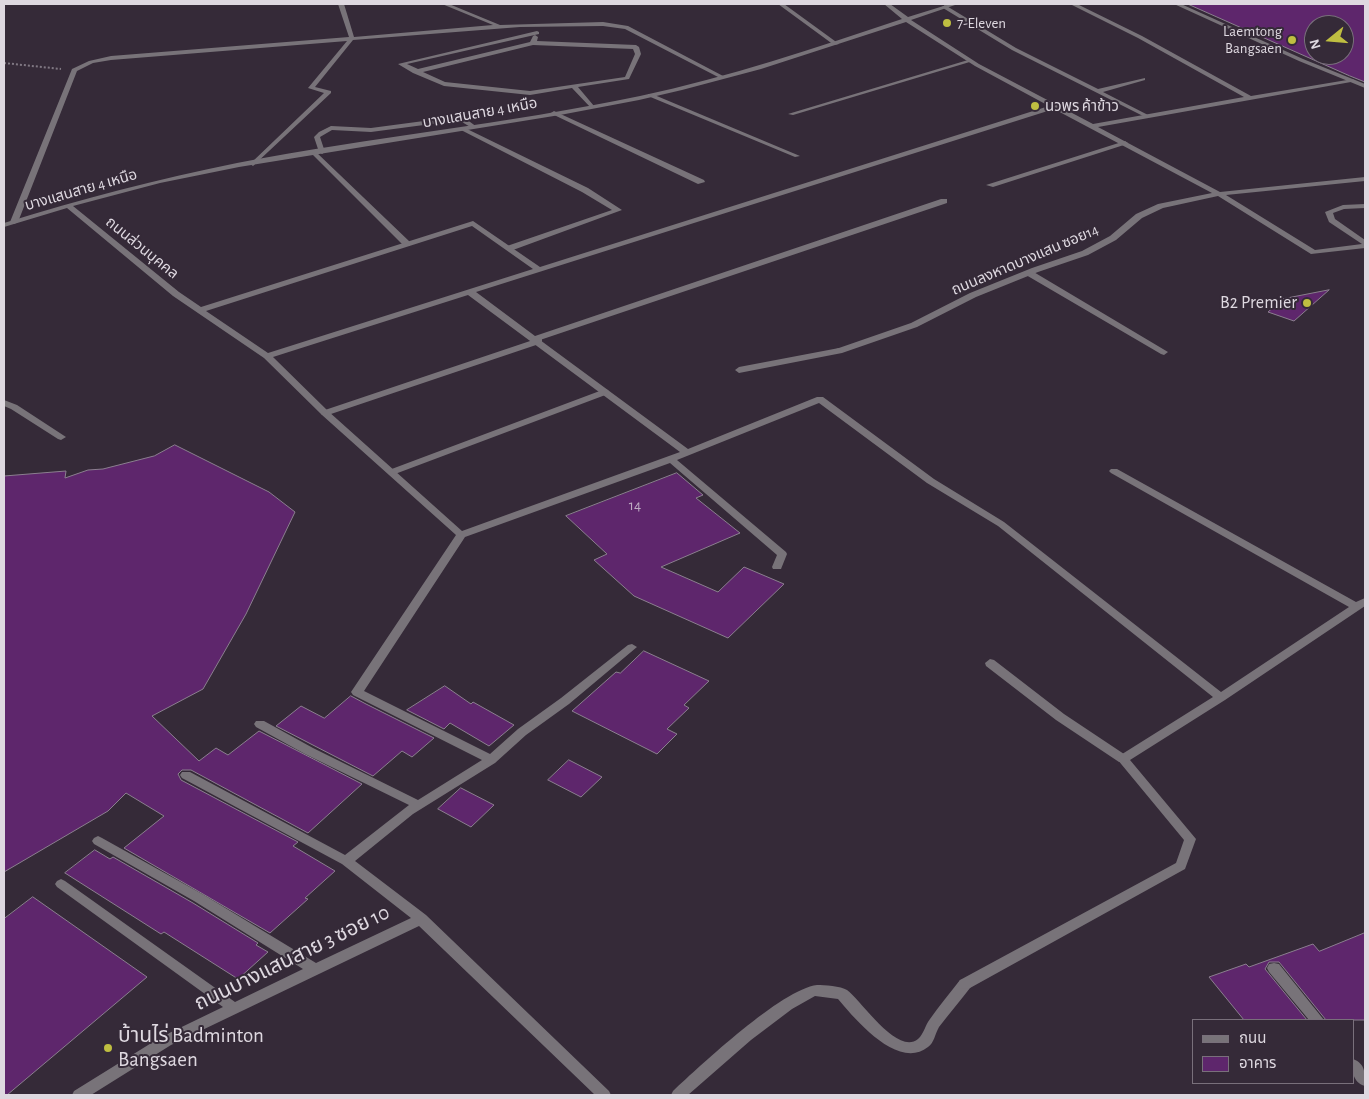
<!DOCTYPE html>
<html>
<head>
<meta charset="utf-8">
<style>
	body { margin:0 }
	#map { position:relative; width:1369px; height:1099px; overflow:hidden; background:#352a38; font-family:"Alegreya Sans","Noto Sans Thai",sans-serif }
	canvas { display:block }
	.frame { position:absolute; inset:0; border:5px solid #ded8e0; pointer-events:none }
	.legend { position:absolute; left:1192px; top:1019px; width:162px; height:65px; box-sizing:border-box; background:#352a38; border:1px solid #79707b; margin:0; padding:6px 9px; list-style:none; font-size:15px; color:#ded8e0 }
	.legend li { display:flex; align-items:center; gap:10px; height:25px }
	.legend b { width:25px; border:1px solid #79707b }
	.north { position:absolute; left:1304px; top:15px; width:50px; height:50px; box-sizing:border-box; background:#352a38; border:1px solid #79707b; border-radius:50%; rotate:253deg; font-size:14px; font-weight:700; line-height:20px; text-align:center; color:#ded8e0 }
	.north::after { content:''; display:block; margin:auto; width:18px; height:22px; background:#bfbe41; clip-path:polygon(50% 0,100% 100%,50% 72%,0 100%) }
</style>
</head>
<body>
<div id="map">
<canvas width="1369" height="1099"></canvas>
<div class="frame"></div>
<ul class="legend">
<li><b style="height:6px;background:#787379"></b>ถนน</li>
<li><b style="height:14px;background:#5e266c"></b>อาคาร</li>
</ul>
<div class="north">N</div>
</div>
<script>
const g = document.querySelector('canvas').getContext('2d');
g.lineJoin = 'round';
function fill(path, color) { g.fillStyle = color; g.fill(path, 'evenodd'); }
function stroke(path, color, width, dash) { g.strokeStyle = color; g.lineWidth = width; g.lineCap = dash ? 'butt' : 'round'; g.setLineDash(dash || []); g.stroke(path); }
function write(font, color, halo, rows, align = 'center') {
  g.font = font + ' "Alegreya Sans","Noto Sans Thai",sans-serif'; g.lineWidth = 4; g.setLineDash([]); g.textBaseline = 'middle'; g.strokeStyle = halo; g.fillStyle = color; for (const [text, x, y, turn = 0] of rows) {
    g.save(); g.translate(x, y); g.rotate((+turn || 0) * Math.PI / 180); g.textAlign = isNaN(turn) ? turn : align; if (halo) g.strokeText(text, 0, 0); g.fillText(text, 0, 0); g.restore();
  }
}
const building = new Path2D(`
	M1188 4H1365V82L1350 76ZM1314 25H1344V55H1314Z
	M1329 290 1294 321 1268 312 1283 299Z
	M175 445 269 492 295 512 246 614 203 689 152 716 199 761 216 748 228 755 259 731 362 784 308 833 191 770H182L178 774 181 780 298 842 293 846 335 871 305 898 308 899 270 933 124 848 164 816 126 793 108 811 4 872V476L66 471 65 478 88 470 103 469 154 456Z
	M677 473 703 495 696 498 740 533 661 567 718 592 744 567 784 584 728 638 634 596 594 560 607 554 566 516Z
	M644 651 709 681 684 705 689 708 667 729 677 734 657 754 572 711 616 672 620 673Z
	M445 686 471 704 473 702 514 725 489 746 450 723 444 729 407 710Z
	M351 696 366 704 434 738 412 757 402 751 373 776 276 726 301 706 324 718Z
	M569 760 602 777 581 797 548 780Z
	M461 788 494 805 471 827 438 809Z
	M95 850 110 859 113 857 193 903 258 943 256 945 268 952 238 979 164 932 161 934 65 873Z
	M33 897 147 977 7 1095H4V919Z
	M1365 933V1020H1326L1279 962H1269L1265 969 1307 1020H1244L1209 977 1246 964 1249 967 1313 944 1319 951Z`);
fill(building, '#5e266c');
stroke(building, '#8b7f8f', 1);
stroke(new Path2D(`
	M4 63 61 69`), '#807883', 2, [2, 2]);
fill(new Path2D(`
	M338 4H344L354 37 493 25 442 4H449L500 25 603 22 628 26 725 77 720 78 625 29 603 26 520 27 353 40 315 87 331 91V93L253 166 250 164 251 163 324 93 308 88 347 41 111 60 93 63 77 71 18 222 14 224 10 222 72 69 89 61 111 56 349 37Z
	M778 4H784L839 44 834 45Z
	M1174 4H1181L1303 59 1365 84V88L1299 61Z
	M945 5 1016 48 1098 89 1145 78V80L1103 92 1150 116 1145 117 1012 50 943 8 942 7Z
	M537 31 539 32V34L407 64 418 69 530 42 533 36 535 35 538 37 537 41 636 45 639 47 641 54 629 79 578 87 594 106 591 108 572 88 530 95 444 86 413 73 398 64ZM533 45 633 49 635 54 625 77 530 91 445 82 423 72Z
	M968 60 973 61 793 115 788 114Z
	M648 94H652L800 156 795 157 648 96Z
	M554 111 704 180 705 182 698 184 552 114 551 113Z
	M454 117 466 119 477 127 472 128 462 122 454 121 371 132 332 130 320 137 325 152 322 154 319 152 314 137 319 132 331 126 371 128Z
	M461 128H465L588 188 622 210 513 250H507V246L612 210 582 192 461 130Z
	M1125 141 1128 143 1127 144 993 187 986 185Z
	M312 152H316L410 242V246H404L312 154Z
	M1026 271H1032L1168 352 1164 355 1161 354 1026 275Z
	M539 338 542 339V343L328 415H322L321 413 322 411Z
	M839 348 842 349V353L739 373 735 370 739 367Z
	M605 389 608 390 609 392 608 394 395 474H389L387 472 389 470Z
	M990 659 994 660 1064 714 1127 756 1129 759 1127 762H1119L1056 720 986 666 985 663Z
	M1274 963 1279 964 1324 1020H1309L1269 972 1267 968 1269 964Z
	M965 979 970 980 972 984 970 988C960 1001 949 1014 939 1027 935 1034 934 1043 928 1047 898 1071 855 1019 838 999L815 996 792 1009 751 1040 688 1095H671L673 1091C701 1065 782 989 817 985 824 985 841 986 847 990 861 1000 897 1056 918 1039 924 1034 925 1025 930 1019 939 1006 950 993 960 980Z
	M1353 1059C1366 1064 1365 1074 1365 1086 1352 1082 1352 1070 1353 1059Z`), '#787379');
fill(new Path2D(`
	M884 4H890L908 17 950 4H958L911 20 979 64 1093 124 1244 97 1138 38 1070 4H1077L1142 36 1251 96 1353 79 1354 80 1351 82 1098 127 1220 192 1365 177V181L1226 195 1315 250 1362 244 1329 222 1325 212 1343 205 1365 204V208L1344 209 1333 213 1335 219 1365 240V248L1311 254 1218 196 1163 208 1142 218 1116 240 1088 255 1038 272 976 297 917 327 842 353H836V349L911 323 970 293 1032 268 1082 251 1110 236 1136 214 1158 204 1212 193 1054 109 476 292 535 336 941 199H947V203L540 340 688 449 817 397H823L934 479 1004 522 1221 692 1349 607 1111 473 1109 471 1111 469H1117L1356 602 1365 598V606L1225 700 1130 760 1196 839 1185 869 970 988 965 989 960 988 958 984 960 980 1176 863 1184 840 1117 759 1119 756 1213 697 998 526 927 483 819 403 677 460 786 552 787 554 781 569H773L772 567 777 555 670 463 465 537 364 691 490 754 518 729 561 698 628 645 632 644 637 647 569 704 526 735 495 763 413 814 355 861 426 915 609 1091 611 1095H595L419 926 171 1045 91 1095H72L74 1091 161 1037 223 1007 57 887 55 884 57 881 61 879 65 881 235 1002 303 969 194 901 94 844 92 841 94 838 98 836 102 838 204 895 316 963 411 918 342 864 182 778 180 775 182 772H190L345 855 409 805 305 754 256 727 254 724 256 721H264L313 748 418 800 482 760 353 695 351 692 456 535 322 415 264 358 173 296 67 208 4 227V223C81 199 158 179 237 163 371 137 507 124 640 96 729 77 816 48 902 19ZM906 22 975 66 1049 106 540 267 473 221 201 307 179 292 73 206 160 183 239 167 560 115 639 100 682 90 761 69ZM472 226 533 269 268 353 206 311ZM468 295 680 452 462 531 328 411 273 357Z
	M4 400 17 405 66 437 61 440 58 439 11 409 4 406Z`), '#787379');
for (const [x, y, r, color] of [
	[947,23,5,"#bfbe41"],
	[1292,40,5,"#bfbe41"],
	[1035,106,5,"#bfbe41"],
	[1307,303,5,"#bfbe41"],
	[108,1048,5,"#bfbe41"]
]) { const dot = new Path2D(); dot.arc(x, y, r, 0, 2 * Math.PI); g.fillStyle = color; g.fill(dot); stroke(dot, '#352a38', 2); }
write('15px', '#ded8e0', '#352a38', [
	["7-Eleven",957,23],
	["Laemtong",1282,31,"right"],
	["Bangsaen",1282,48,"right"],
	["นวพร ค้าข้าว",1045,106]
], 'left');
write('15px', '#ded8e0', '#352a38', [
	["บางแสนสาย 4 เหนือ",480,113,-10],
	["บางแสนสาย 4 เหนือ",81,190,-16],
	["ถนนส่วนบุคคล",142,248,39],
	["ถนนลงหาดบางแสน ซอย14",1025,260,-23]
]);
write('15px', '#beacc3', null, [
	["14",635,505]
]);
write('18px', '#ded8e0', '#352a38', [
	["B2 Premier",1297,303]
], 'right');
write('21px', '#ded8e0', '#352a38', [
	["ถนนบางแสนสาย 3 ซอย 10",292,958,-26]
]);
write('21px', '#ded8e0', '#352a38', [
	["บ้านไร่ Badminton",118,1036],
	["Bangsaen",118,1060]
], 'left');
</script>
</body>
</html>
